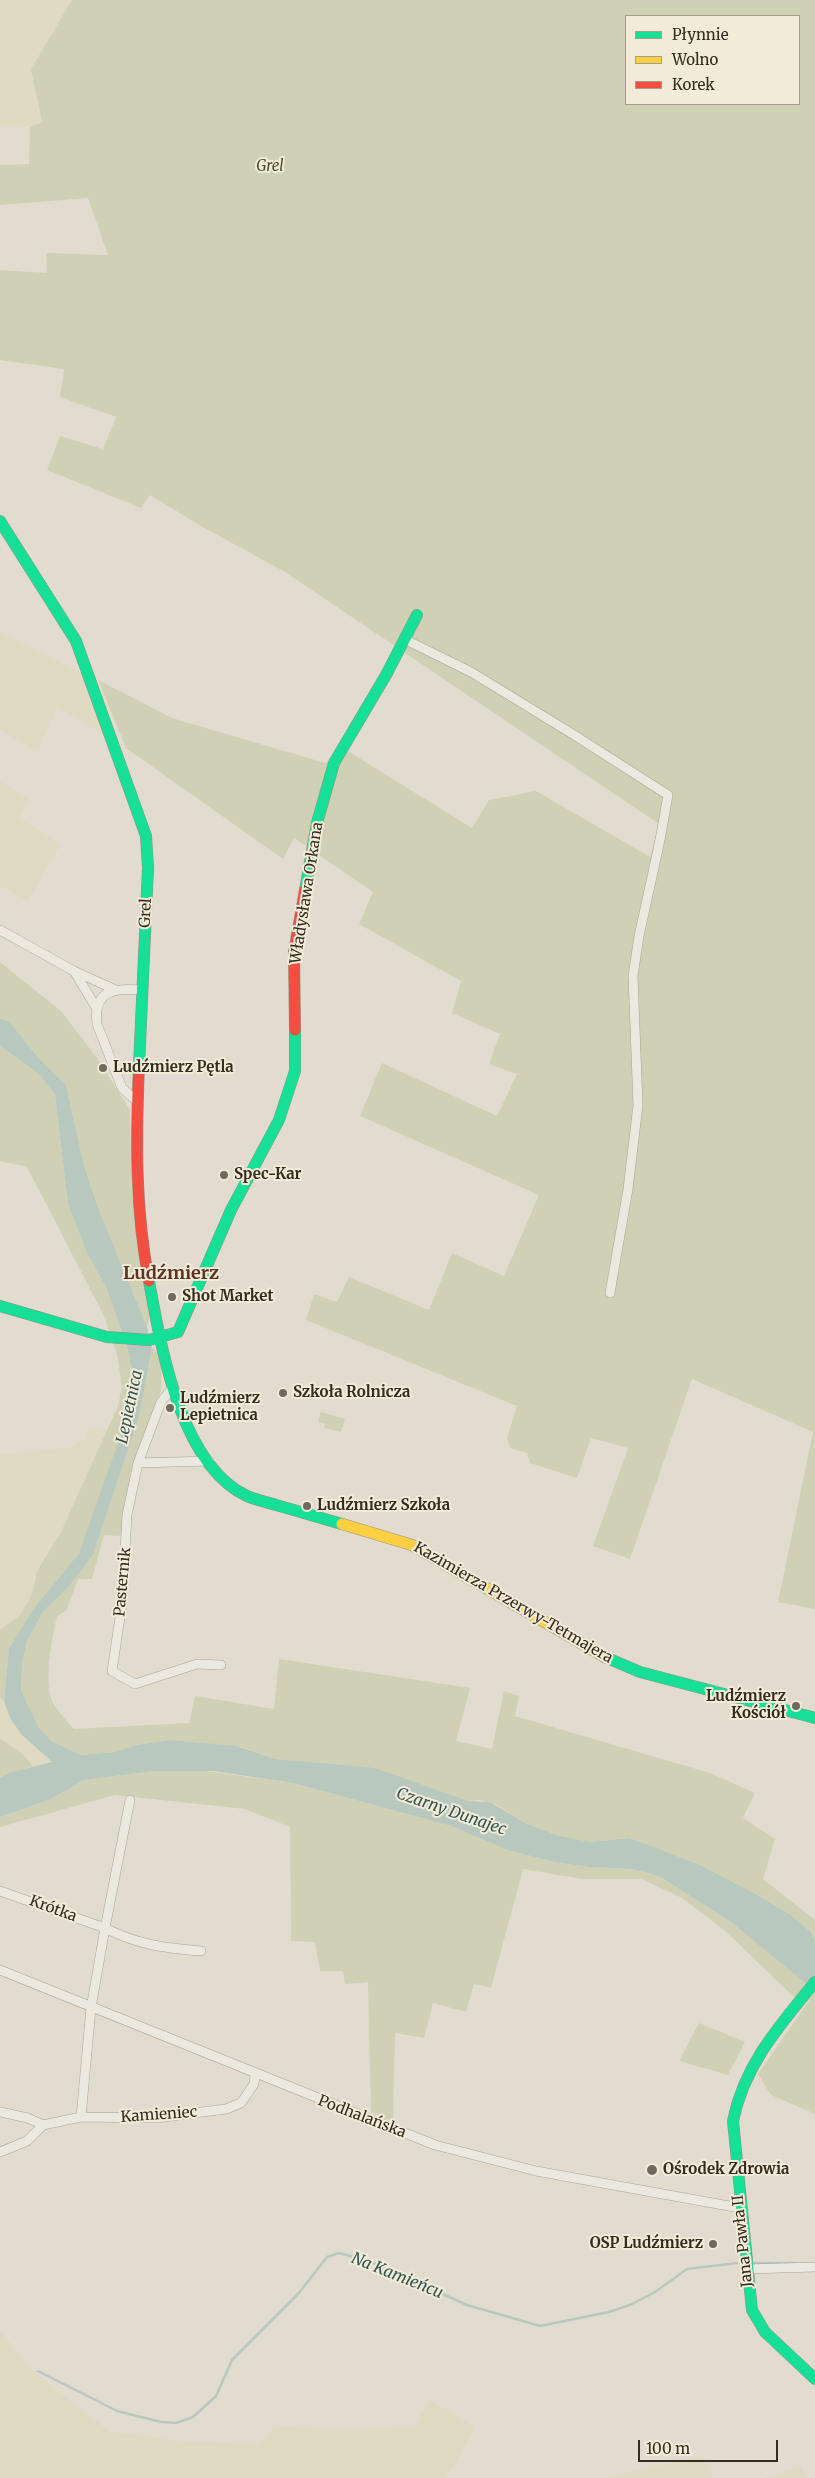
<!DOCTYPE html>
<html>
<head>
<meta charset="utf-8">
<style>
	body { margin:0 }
	#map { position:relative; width:815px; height:2478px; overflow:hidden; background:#e2dcd0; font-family:Merriweather,serif }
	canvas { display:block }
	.legend { position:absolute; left:625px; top:15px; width:175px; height:90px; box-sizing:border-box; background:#f2ebd7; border:1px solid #a79e8e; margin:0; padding:6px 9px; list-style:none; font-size:15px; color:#362b21 }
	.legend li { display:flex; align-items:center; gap:10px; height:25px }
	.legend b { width:25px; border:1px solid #a79e8e }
	.scale { position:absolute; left:638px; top:2440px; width:140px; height:22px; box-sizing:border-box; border:2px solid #362b21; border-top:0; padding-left:6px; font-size:15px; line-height:18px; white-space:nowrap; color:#362b21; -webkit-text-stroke:4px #f2ebd7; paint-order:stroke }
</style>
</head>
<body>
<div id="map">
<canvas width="815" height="2478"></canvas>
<ul class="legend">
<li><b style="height:6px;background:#16e098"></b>Płynnie</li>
<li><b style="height:6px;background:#ffcf43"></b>Wolno</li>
<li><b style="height:6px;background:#f24e42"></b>Korek</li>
</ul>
<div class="scale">100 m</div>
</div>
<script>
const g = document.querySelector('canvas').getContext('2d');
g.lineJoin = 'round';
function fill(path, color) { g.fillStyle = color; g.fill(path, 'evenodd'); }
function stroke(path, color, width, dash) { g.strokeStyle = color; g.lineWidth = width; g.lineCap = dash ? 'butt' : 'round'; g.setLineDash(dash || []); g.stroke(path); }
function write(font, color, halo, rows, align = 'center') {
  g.font = font + ' Merriweather,serif'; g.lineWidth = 4; g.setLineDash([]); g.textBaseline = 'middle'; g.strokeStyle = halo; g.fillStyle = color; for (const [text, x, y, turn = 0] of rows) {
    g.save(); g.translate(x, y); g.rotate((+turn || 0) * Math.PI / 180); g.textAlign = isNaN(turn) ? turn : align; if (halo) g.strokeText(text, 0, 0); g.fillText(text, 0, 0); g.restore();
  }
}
fill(new Path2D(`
	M0 0H72L31 69 42 122 30 127H0Z
	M0 631 84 674 109 738 57 707 38 752 0 730Z
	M0 781 30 799 19 818 61 844 28 901 0 886Z
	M87 1429H108L61 1532 37 1571 32 1594 21 1614 0 1630V1635V1455L71 1447 84 1439Z
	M0 1698 21 1734 52 1762 33 1766 23 1754 0 1738Z
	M0 2330 31 2369 109 2431 179 2441 259 2444 275 2426 330 2429 414 2428 430 2400 476 2427 446 2478H0Z
	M703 2455 713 2478H605Z
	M801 2466 806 2478H764Z`), '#e0dac2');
fill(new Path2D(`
	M72 0H815V1609L778 1602 813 1432 692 1379 630 1559 593 1546 628 1448 591 1438 577 1478 530 1463 527 1453 510 1448 507 1438 517 1406 306 1320 314 1294 337 1302 349 1277 429 1310 452 1253 504 1276 539 1195 360 1116 382 1063 497 1116 517 1074 489 1064 500 1034 452 1013 461 981 359 924 373 892 294 838 283 859 126 748 98 680 172 718 325 763 346 750 472 828 489 800 536 791 650 857 659 824 285 572 201 526 150 495 141 508 47 470 60 436 103 449 116 417 60 397 64 369 0 360V270L47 273 46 253 108 255 88 198 0 205V165L29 164 30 127 42 122 31 69ZM626 16H799V104H626Z
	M0 962 61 1011 97 1058 130 1110 132 1192 139 1260 150 1314 147 1327 97 1205 84 1166 66 1085 36 1055 10 1022 0 1018Z
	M0 1046 39 1074 55 1095 68 1204 87 1253 106 1287 127 1346 132 1370V1388L123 1429 100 1500 79 1553 34 1608 9 1648 4 1701 0 1698V1630L21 1614 32 1594 37 1571 61 1532 118 1406 122 1387 117 1354 103 1314 27 1167 0 1161Z
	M152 1348 158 1353 162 1364 161 1391 138 1450 122 1536 104 1535 92 1579H78L66 1611 57 1616C52 1636 44 1682 52 1701 57 1711 67 1721 74 1729L189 1723 195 1696 274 1709 279 1659 470 1688 456 1741 492 1749 504 1691 519 1696 515 1716 710 1773 755 1793 743 1818 775 1839 763 1879 815 1920V1943L812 1933 791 1915 754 1893 700 1865 629 1838 590 1842 557 1835 525 1823 495 1804 479 1800 468 1801 300 1762 275 1759 242 1747 171 1740 136 1745 115 1752 81 1755 53 1742 39 1728 21 1690 22 1664 27 1641 43 1612 67 1589 93 1555 139 1417Z
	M321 1412 345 1419 341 1432 324 1428 325 1424 318 1422Z
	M0 1738 23 1754 33 1766 0 1778Z
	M154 1771H205L293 1783 451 1826 507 1850 554 1862 589 1867 632 1869 659 1876 731 1922 806 1983 795 1998 724 1930 682 1898 642 1879H582L523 1869 491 1988 474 1984 466 2012 433 2003 424 2038 395 2033 393 2122 371 2112 368 1982 345 1984 343 1971H320L315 1942 291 1941 290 1827 245 1809 115 1795 0 1827V1817L49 1800 84 1780Z
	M815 1992V2114L771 2095 758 2074Z
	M699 2023 745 2042 728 2075 679 2061Z`), '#d0d0b4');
fill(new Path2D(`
	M0 1018 10 1022 36 1055 66 1085 84 1166 97 1205 147 1327 152 1348 139 1417 93 1555 67 1589 43 1612 27 1641 22 1664 21 1690 39 1728 53 1742 81 1755 115 1752 136 1745 171 1740 237 1746 275 1759 375 1768 468 1801 490 1802 525 1823 557 1835 590 1842 629 1838 646 1844 700 1865 754 1893 791 1915 812 1933 815 1943V1991L731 1922 659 1876 632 1869 589 1867 554 1862 507 1850 451 1826 293 1783 213 1771H154L84 1780 49 1800 0 1817V1778L12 1772 52 1762 21 1734 10 1718 4 1701 9 1648 34 1608 79 1553 123 1429 132 1388V1370L127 1346 106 1287 87 1253 68 1204 55 1095 39 1074 0 1046Z`), '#b9c8bf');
stroke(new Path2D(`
	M754 2263H795
	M38 2371 117 2411 161 2422 176 2423 193 2417 216 2396 232 2360 299 2293 327 2257 339 2253 369 2261 467 2305 540 2326 609 2312 630 2305 655 2292 687 2269 737 2263`), '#b9c8bf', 2.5);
const street = new Path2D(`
	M404 639 471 672 571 733 668 795 660 840 639 936 633 976 638 1105 628 1189 610 1293
	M0 930 74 971 116 990
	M74 971 97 1009
	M137 1101 122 1088 97 1024C93 989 115 988 143 990
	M173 1387 161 1402 138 1463 127 1515 122 1604 112 1671 135 1684 197 1664 221 1665
	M138 1463 209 1461
	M130 1800 105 1928C138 1945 165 1948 201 1951
	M0 1891 105 1928 91 2008 81 2117
	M0 1970 435 2145 536 2171 740 2208
	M0 2112 28 2118 43 2125
	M0 2152 27 2141 43 2125 81 2117 156 2118 226 2109 241 2103 254 2084 255 2075
	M746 2269 815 2267`);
const fast = new Path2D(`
	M0 521 76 641 146 836 148 868 139 1066
	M305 890 317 823 334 763 386 675 417 615
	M149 1281C161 1346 180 1465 247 1496 256 1500 267 1502 276 1505 298 1511 320 1518 342 1524
	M0 1306 107 1337 149 1340 178 1332 231 1210 279 1120 295 1071V1030
	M605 1657 640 1672 815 1718
	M815 1982C780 2025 744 2065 733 2121L752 2310 765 2332 815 2379`);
const slow = new Path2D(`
	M342 1524 412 1545 605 1657`);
const jam = new Path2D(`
	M295 1030 294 952 305 890
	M139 1066C136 1139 135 1209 149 1281`);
stroke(street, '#a8a298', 10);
stroke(fast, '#979188', 12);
stroke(slow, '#979188', 12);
stroke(jam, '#979188', 12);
stroke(street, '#ebe8e0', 9);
stroke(fast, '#16e098', 11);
stroke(slow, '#ffcf43', 11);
stroke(jam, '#f24e42', 11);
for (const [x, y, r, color] of [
	[103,1068,5,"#72695e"],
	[224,1175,5,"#72695e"],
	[172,1297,5,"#72695e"],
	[283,1393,5,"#72695e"],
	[170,1408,5,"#72695e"],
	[307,1506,5,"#72695e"],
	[796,1706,5,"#72695e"],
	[652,2170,6,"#72695e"],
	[713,2244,5,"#72695e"]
]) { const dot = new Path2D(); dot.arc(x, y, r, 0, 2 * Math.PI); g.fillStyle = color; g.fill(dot); stroke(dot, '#f2ebd7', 2); }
write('italic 15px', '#465129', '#f2ebd7', [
	["Grel",270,167]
]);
write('15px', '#362b21', '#f2ebd7', [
	["Władysława Orkana",307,893,-81],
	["Grel",146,913,-87],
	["Pasternik",123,1582,-85],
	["Kazimierza Przerwy-Tetmajera",513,1603,30],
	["Krótka",53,1909,20],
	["Kamieniec",159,2115,-4],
	["Podhalańska",362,2117,21],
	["Jana Pawła II",743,2241,-96]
]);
write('bold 15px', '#362b21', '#f2ebd7', [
	["Ludźmierz Pętla",113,1068],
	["Spec-Kar",234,1175],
	["Shot Market",182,1297],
	["Szkoła Rolnicza",293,1393],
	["Ludźmierz",180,1399],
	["Lepietnica",180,1416],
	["Ludźmierz Szkoła",317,1506],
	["Ludźmierz",786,1697,"right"],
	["Kościół",786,1714,"right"],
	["Ośrodek Zdrowia",663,2170],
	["OSP Ludźmierz",703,2244,"right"]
], 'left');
write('italic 16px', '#325453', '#f2ebd7', [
	["Lepietnica",130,1407,-78],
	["Czarny Dunajec",451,1812,19],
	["Na Kamieńcu",397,2276,22]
]);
write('bold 18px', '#5f3124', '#f2ebd7', [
	["Ludźmierz",171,1274]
]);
</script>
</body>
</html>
